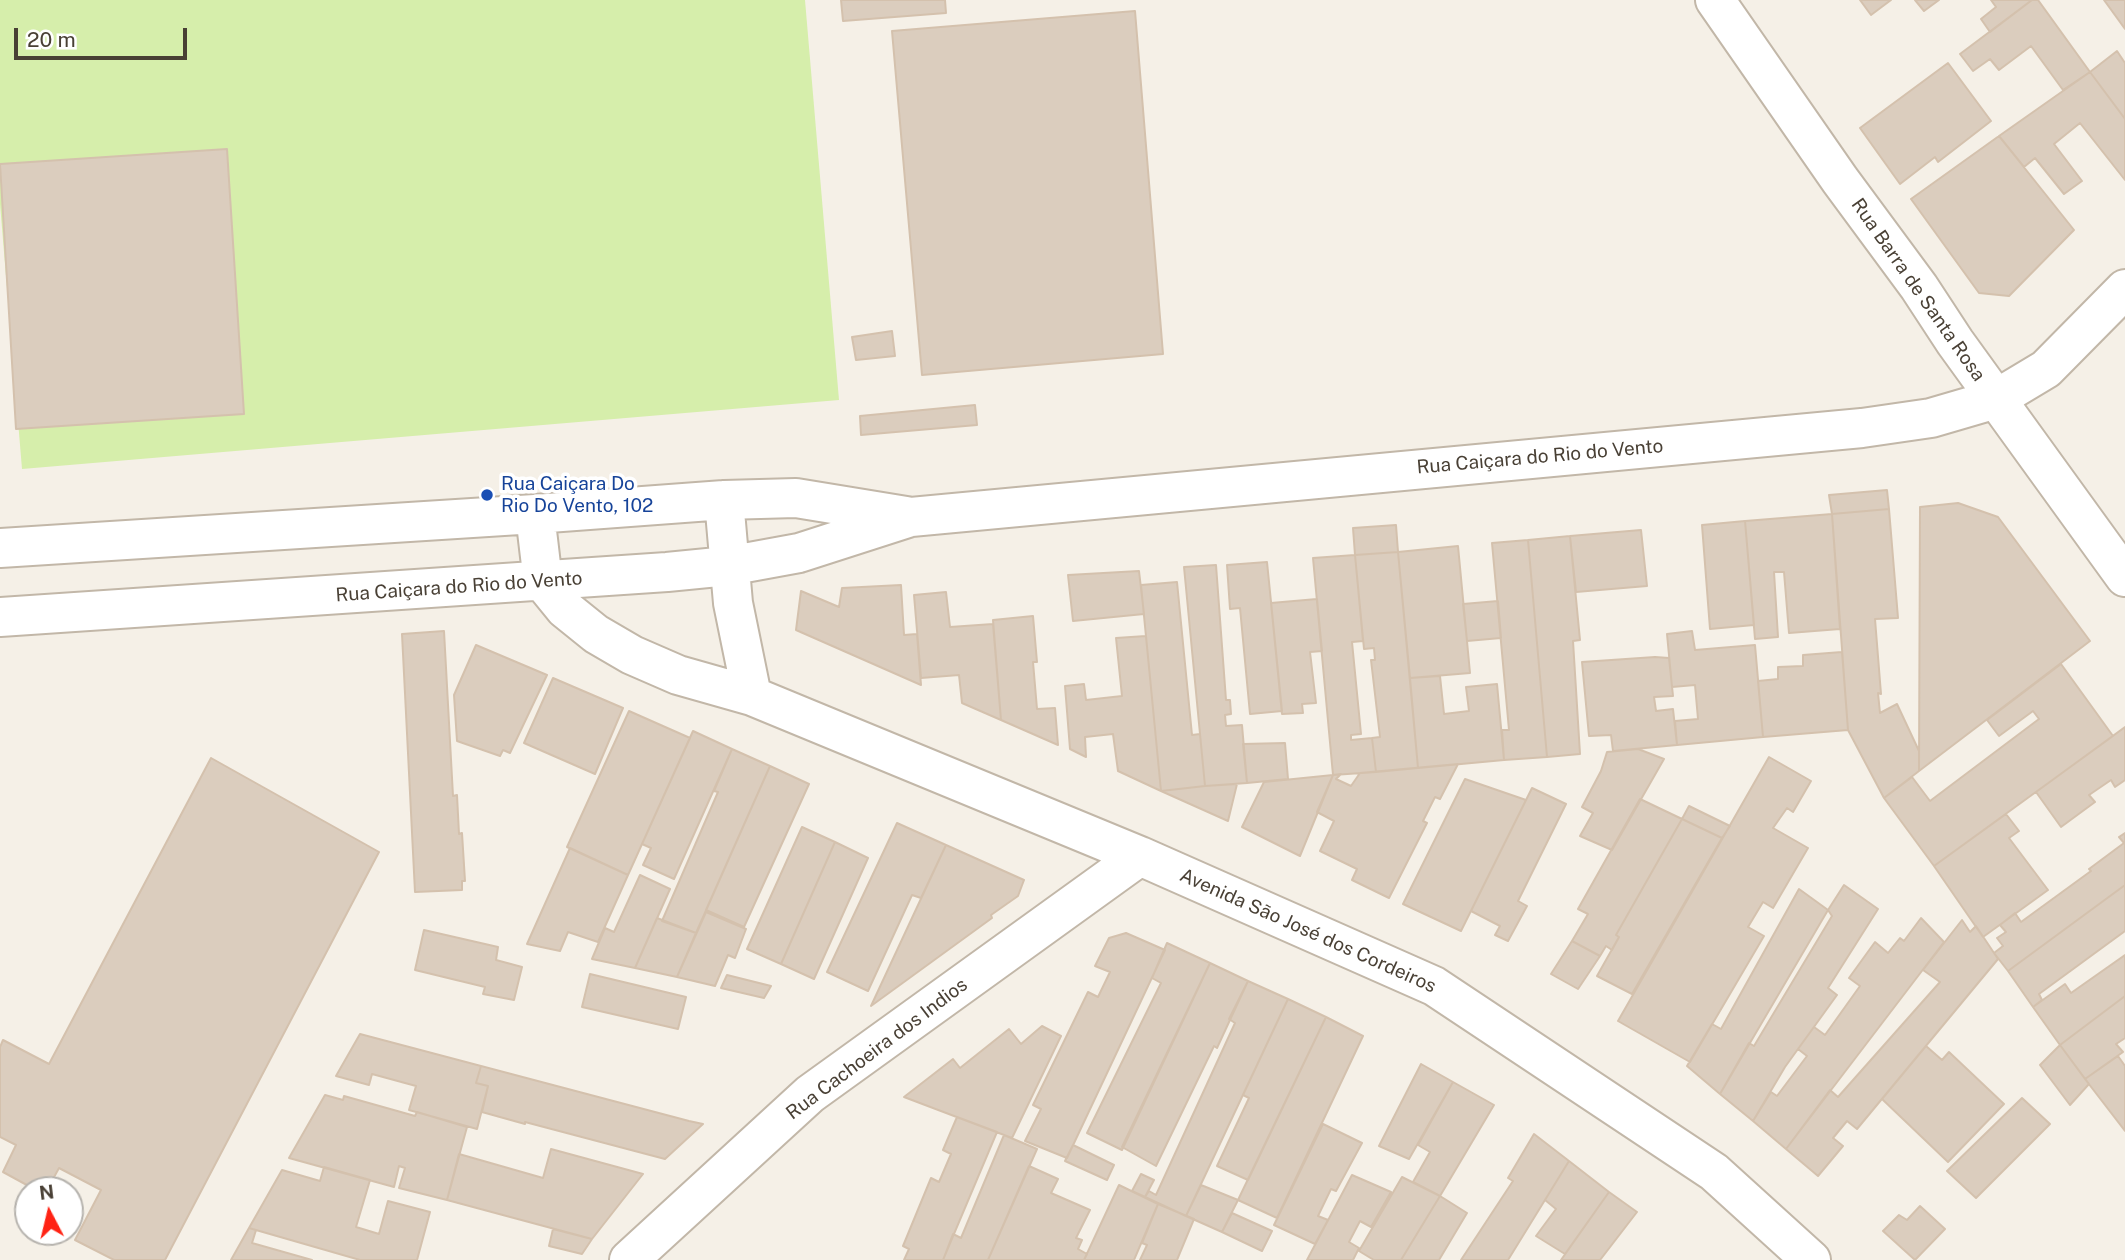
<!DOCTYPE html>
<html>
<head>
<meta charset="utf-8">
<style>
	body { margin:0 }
	#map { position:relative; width:2125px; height:1260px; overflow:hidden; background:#f5f0e7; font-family:"Public Sans",sans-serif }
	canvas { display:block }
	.north { position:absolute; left:14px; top:1176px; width:70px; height:70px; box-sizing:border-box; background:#fff; border:2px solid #b6b3ae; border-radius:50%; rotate:353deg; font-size:19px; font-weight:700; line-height:28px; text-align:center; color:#494035 }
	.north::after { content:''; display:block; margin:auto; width:24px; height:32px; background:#ff2314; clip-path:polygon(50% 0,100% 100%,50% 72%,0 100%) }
	.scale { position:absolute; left:14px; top:28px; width:173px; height:32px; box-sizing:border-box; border:4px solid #494035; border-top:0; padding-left:9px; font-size:21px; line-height:24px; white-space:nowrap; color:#494035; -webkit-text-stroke:5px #fff; paint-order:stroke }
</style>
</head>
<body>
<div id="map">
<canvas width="2125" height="1260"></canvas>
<div class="north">N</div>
<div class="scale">20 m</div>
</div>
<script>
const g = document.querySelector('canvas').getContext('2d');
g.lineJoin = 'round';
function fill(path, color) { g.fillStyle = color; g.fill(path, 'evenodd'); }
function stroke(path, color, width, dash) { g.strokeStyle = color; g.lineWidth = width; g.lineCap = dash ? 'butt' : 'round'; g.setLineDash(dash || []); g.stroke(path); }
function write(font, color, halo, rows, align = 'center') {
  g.font = font + ' "Public Sans",sans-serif'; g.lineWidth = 7; g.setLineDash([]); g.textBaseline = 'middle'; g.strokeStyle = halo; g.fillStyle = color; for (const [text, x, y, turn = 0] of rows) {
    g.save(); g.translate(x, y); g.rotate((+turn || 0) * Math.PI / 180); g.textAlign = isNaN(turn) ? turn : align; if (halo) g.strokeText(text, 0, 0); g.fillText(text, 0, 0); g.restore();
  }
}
fill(new Path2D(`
	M0 0H805L839 400 22 469 0 204Z`), '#d6eeab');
const building = new Path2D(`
	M841 0H945L946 13 843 21Z
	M1860 0H1891L1871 15Z
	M1915 0H1939L1924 11Z
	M1991 0H2032L1990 32 1981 19 1996 7Z
	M2032 0H2038L2090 72 2063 90 2031 46 1999 70 1990 59 1973 71 1960 54Z
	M2104 0H2125V29Z
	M1135 11 1163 354 922 375 892 31Z
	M2117 51 2125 63V119L2090 72Z
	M1948 63 1991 121 1938 162 1935 157 1900 184 1860 128Z
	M2090 72 2125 119V180L2080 123 2054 144 2082 181 2064 194 2035 158 2024 167 1999 136Z
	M1999 136 2074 230 2009 296 1979 293 1911 199Z
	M227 149 244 414 16 429 0 164Z
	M892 331 895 356 856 360 852 337Z
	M975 405 977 425 861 435 860 416Z
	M1887 490 1889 509 1832 514 1829 495Z
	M1958 503 1998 517 2090 641 1919 771 1920 507Z
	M1889 509 1898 618 1875 619 1881 694 1878 693 1880 713 1897 704 1919 751V771L1884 798 1848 730 1832 514Z
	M1832 514 1840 629 1789 633 1784 572H1774L1778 637 1755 639 1745 521Z
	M1745 521 1754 625 1710 629 1702 525Z
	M1396 525 1398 552 1355 555 1353 528Z
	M1641 530 1647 586 1576 592 1570 536Z
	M1570 536 1580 640 1573 641 1580 754 1547 757 1528 540Z
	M1528 540 1547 757 1504 760 1502 730H1509L1492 543Z
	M1458 546 1470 673 1410 678 1398 552Z
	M1398 552 1418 768 1376 772 1372 738 1380 737 1371 660H1375L1374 648 1364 649 1355 555Z
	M1355 555 1363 641 1352 642 1361 734 1351 735V740L1372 738 1376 772 1333 775 1313 558Z
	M1267 562 1282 711 1250 714 1240 608 1230 609 1227 565Z
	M1216 565 1226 700H1230L1231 714 1225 715 1226 726 1242 725 1247 783 1205 786 1184 567Z
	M1139 571 1144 614 1073 621 1068 575Z
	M1177 582 1192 735 1200 734 1205 786 1161 791 1141 585Z
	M901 585 904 635 917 634 921 685 796 630 801 591 839 607 842 588Z
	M946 592 950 627 993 624 1001 720 962 703 959 675 921 678 914 595Z
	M1317 599 1322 651 1310 652 1316 703 1302 704 1303 713 1282 714 1271 603Z
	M1498 601 1501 638 1467 641 1463 604Z
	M1033 616 1037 662H1033L1037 709 1055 708 1058 745 1001 720 993 620Z
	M444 631 453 796 457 795 459 834 462 833 465 881H462V890L415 892 402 634Z
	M1692 631 1695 650 1755 645 1763 737 1677 745 1675 721 1698 719 1695 685 1672 687 1667 634Z
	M1146 636 1161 791 1118 771 1113 734 1085 737 1086 757 1070 749 1065 686 1084 684 1086 700 1122 696 1116 638Z
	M476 645 547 675 510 753 503 750 500 756 457 741 454 695Z
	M1842 652 1848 730 1763 737 1758 681 1778 679V667L1803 666V655Z
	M1655 657 1669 658 1673 696 1654 697 1656 711 1673 709 1677 745 1613 751 1611 735 1589 736 1582 662Z
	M2061 664 2113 736 1934 866 1884 798 1912 777 1930 801 2039 719 2033 711 1999 736 1987 720Z
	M1440 676 1444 714 1469 711 1466 687 1497 684 1504 760 1418 768 1410 678Z
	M553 678 623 708 595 774 524 743Z
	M629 711 690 738 628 875 567 847Z
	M2125 727V780L2115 787 2111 780 2089 795 2095 802 2061 827 2036 792Z
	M693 731 732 749 674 879 643 865 651 848 642 844Z
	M1285 743 1288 779 1247 783 1243 744Z
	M732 749 770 766 696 933 662 921 718 792 714 791Z
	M1638 749 1664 759 1612 850 1580 836 1593 813 1582 807 1601 771 1607 752Z
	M1769 757 1811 781 1793 812 1787 808 1773 828 1808 848 1773 908 1763 902 1748 927 1764 936 1690 1062 1618 1021Z
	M211 758 379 852 165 1260H114L75 1240 101 1190 59 1168 47 1190H36L3 1172 16 1145 0 1137V1047L3 1040 49 1064Z
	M1458 764 1440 799 1435 797 1423 821 1427 823 1389 898 1352 880 1357 869 1320 851 1334 821 1317 812 1333 775 1341 774 1336 779 1351 786 1360 773Z
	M770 766 809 784 744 927 706 910Z
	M1333 775 1300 856 1242 827 1264 782Z
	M1465 779 1526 800 1461 931 1403 904Z
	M1237 784 1228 821 1161 791 1205 786Z
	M1532 788 1566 804 1518 901 1527 906 1508 941 1495 935 1500 926 1471 911Z
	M1640 799 1682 819 1616 935 1619 937 1612 950 1606 946 1600 956 1572 941 1588 914 1578 909Z
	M1689 806 1730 826 1722 838 1682 819Z
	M2006 814 2019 831 2009 838 2048 890 1983 937 1934 866Z
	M1682 819 1722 838 1632 994 1597 976 1619 937 1616 935Z
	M897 823 946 845 921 898 912 895 868 991 827 972Z
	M802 827 835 842 781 964 747 949Z
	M2125 833V885L2008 971 1994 953 2003 946 1997 938 2006 932 2000 925 2015 913 2021 922 2091 871 2089 869 2124 843 2119 837Z
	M835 842 868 858 814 979 781 964Z
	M946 845 1024 880 1018 896 991 915 992 918 871 1006Z
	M570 848 628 875 598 942 568 932 560 951 527 944Z
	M640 875 670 889 635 968 592 959 605 928 614 932Z
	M1844 885 1878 909 1828 988 1837 995 1785 1067 1753 1121 1720 1094 1749 1043 1754 1046 1832 916 1828 910Z
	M2125 885V931L2039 994 2042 1000 2033 1007 2008 971Z
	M1799 889 1828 910 1720 1094 1687 1066 1712 1024 1721 1029Z
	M706 912 746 929 735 958 728 955 715 986 677 977Z
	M657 918 696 933 677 977 635 968Z
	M1921 918 1944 942 1786 1149 1753 1121 1771 1092 1777 1096 1807 1056 1798 1049 1814 1027 1825 1035 1860 986 1849 978 1875 942 1888 953 1900 938 1904 941Z
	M1962 920 1970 932 1976 926 1998 959 1857 1129 1847 1121 1833 1138 1843 1146 1818 1176 1786 1149 1830 1090 1838 1097 1940 982 1923 970Z
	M424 930 498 947 496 960 522 967 514 1000 483 994 485 987 415 970Z
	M1126 933 1165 950 1067 1158 1025 1141 1041 1109 1033 1105 1088 992 1098 997 1110 972 1095 966 1109 938Z
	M1572 941 1600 956 1578 989 1551 974Z
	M1167 943 1210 963 1122 1150 1087 1133 1161 983 1152 978Z
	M2125 955V996L2060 1045 2033 1007 2065 984 2071 993Z
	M1210 963 1248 981 1217 1048 1214 1046 1156 1166 1122 1147Z
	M590 974 686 997 678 1029 582 1007Z
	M727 975 771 986 764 998 721 988Z
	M1248 981 1288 999 1186 1216 1145 1197 1149 1191 1156 1195 1235 1023 1229 1019Z
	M2125 996V1038L2116 1044 2123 1052 2085 1079 2060 1045Z
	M1288 999 1326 1017 1248 1180 1217 1166 1249 1098 1243 1095Z
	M1326 1017 1363 1036 1277 1218 1238 1200Z
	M1042 1026 1061 1036 1012 1138 904 1097 953 1059 960 1068 1009 1029 1021 1044Z
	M360 1034 481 1066 476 1083 488 1086 477 1129 409 1110 416 1086 372 1074 369 1085 336 1076Z
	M2060 1045 2089 1084 2070 1105 2040 1065Z
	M1926 1046 1942 1060 1949 1052 2004 1104 1948 1162 1882 1099Z
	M2118 1056 2125 1066V1131L2085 1079Z
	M1421 1064 1453 1082 1409 1159 1379 1146Z
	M481 1066 689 1121 703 1124 665 1159 525 1122V1124L482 1112 488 1086 476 1083Z
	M1453 1082 1494 1105 1440 1196 1413 1182 1430 1152 1418 1145Z
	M325 1095 343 1100 344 1096 415 1116 417 1112 467 1127 447 1200 399 1188 405 1168 399 1166 394 1187 289 1158Z
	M2022 1098 2050 1124 1976 1198 1947 1171Z
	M957 1117 997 1132 943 1260H904L909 1249 903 1246 931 1178 939 1182 951 1154 943 1150Z
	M1323 1124 1362 1143 1336 1191 1331 1189 1318 1216 1328 1220 1315 1244 1274 1225Z
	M1534 1134 1569 1161 1508 1260H1461L1513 1181 1508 1178Z
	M1004 1135 1037 1149 988 1260H943L953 1234 961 1238Z
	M1073 1145 1114 1165 1107 1180 1065 1161Z
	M551 1149 643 1174 592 1239 447 1200 459 1154 543 1178Z
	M1569 1161 1609 1192 1565 1254 1536 1236 1556 1209 1545 1200Z
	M1029 1166 1058 1179 1051 1193 1090 1210 1076 1238 1082 1240 1078 1249 1087 1254 1084 1260H988Z
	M324 1167 370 1180 356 1227 379 1234 388 1201 430 1212 417 1260H360L249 1228 282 1170 320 1181Z
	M1141 1174 1154 1180 1145 1197 1132 1191Z
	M1352 1175 1391 1192 1371 1227 1360 1221 1349 1242 1359 1248 1353 1260H1307Z
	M1402 1177 1440 1196 1401 1260H1374L1359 1251Z
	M1119 1185 1158 1204 1134 1260H1084Z
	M1201 1185 1238 1200 1222 1232 1186 1216Z
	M1609 1192 1637 1212 1600 1260H1561Z
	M1440 1196 1467 1213 1439 1260H1401Z
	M1158 1204 1194 1219 1177 1260H1140L1147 1245 1142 1243Z
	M1920 1206 1945 1229 1915 1260 1883 1231 1899 1215 1907 1220Z
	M1232 1213 1272 1231 1262 1251 1222 1232Z
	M249 1228 256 1230 252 1243 312 1260H231Z
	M553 1229 592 1239 582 1254 549 1246Z`);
fill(building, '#dbcdbe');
stroke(building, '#d4c1ad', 2);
const minor = new Path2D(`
	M1715 0 1840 180 1919 287 1955 342 2125 577
	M724 500 733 603 752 696
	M535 514 543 582 565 609 596 634 632 655 678 675 752 696 1140 856 1434 986 1714 1172 1811 1260
	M0 548 535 514 724 500 796 498 906 516
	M0 617 667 572 728 566 799 553 911 517 1862 428 1931 418 1996 399 2046 369 2125 289
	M629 1260 810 1094 1140 856`);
stroke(minor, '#c2b7a8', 42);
stroke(minor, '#fff', 38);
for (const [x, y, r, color] of [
	[487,495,7,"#1a4fb4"]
]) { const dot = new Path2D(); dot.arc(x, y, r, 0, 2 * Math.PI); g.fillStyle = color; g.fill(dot); stroke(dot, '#fff', 2.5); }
write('19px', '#494035', '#fff', [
	["Rua Barra de Santa Rosa",1918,290,55],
	["Rua Caiçara do Rio do Vento",1540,457,-5],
	["Rua Caiçara do Rio do Vento",459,587,-4],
	["Avenida São José dos Cordeiros",1308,931,24],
	["Rua Cachoeira dos Indios",877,1049,-37]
]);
write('19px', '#164399', '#fff', [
	["Rua Caiçara Do",501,484],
	["Rio Do Vento, 102",501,506]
], 'left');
</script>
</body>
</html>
